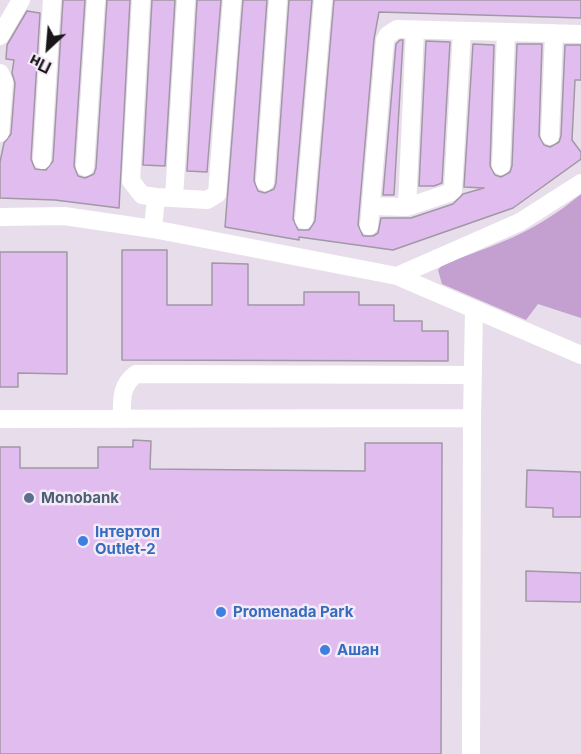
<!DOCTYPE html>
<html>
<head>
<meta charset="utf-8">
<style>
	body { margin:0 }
	#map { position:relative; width:581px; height:754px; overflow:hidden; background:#e8deeb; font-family:Inter,sans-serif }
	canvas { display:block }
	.north { position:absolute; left:18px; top:18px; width:60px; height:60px; -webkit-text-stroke:4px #f5ebf8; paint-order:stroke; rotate:206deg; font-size:16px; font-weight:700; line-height:24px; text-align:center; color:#19161a }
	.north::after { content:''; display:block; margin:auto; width:21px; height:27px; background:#19161a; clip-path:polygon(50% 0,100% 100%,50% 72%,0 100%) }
</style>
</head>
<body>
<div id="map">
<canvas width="581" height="754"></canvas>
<div class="north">Пн</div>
</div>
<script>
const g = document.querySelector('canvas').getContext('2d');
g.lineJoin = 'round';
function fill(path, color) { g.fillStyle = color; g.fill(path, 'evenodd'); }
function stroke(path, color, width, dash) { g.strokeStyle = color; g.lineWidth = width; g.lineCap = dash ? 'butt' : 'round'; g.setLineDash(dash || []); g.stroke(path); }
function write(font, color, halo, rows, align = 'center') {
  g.font = font + ' Inter,sans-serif'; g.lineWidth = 5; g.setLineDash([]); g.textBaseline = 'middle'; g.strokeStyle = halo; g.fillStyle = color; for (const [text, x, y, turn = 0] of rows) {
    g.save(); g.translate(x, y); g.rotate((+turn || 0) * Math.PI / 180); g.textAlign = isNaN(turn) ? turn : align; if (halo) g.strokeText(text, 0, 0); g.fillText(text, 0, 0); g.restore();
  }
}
fill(new Path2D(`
	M581 194V318L538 304 526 320 442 284 438 270 443 264C499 244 534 233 581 194Z`), '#c3a0cf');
const building = new Path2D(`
	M63 0H85L74 166 78 176 85 178 94 174 96 168 107 0H130L119 208 55 200 0 198V162L4 143 11 134 15 83 12 73 14 60 6 59 7 45 27 11 40 13 31 159 35 169 46 170 53 161Z
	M152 0H175L165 166 143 165Z
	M197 0H221L207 172 187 171Z
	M243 0H267L254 181 258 191 265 193 274 189 276 183 289 0H312L293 219 298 230H309L315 221 334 0H581V18L379 12 374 39 358 225 363 236H373L378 233 381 218H411L453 204 463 194 484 188 464 187 473 44 494 45 490 166 495 175 501 177 510 172 512 166 517 44H542L539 136 544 145 550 147 559 142 561 136 565 45H581V80H575L572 140 581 152V159L513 208 393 250 299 237V240L225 227Z
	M400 40H403L394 195H383L396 44Z
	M426 41 450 42 442 183 434 186H419Z
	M122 250H167V305H212V263L248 264V305H304V292H359V305H394V321H422V331H448V361L122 360Z
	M0 252H67V374L18 373V387H0Z
	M133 440 151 441 150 469 365 471V443H442L441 754H0V447H20V468H98V447H133Z
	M527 470 581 472V517H553V508L526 507Z
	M526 571 581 573V602L526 601Z`);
fill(building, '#e1bcef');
stroke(building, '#a198a5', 1.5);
stroke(new Path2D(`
	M141 0 131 181 142 195 156 197
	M0 36 21 0
	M0 73 4 82 0 133
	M550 136 554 33
	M42 160 52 0
	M501 166 506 32
	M85 167 96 0
	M265 182 278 0
	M174 198 186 0
	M371 206 407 207 449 193 453 190 462 31
	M407 207 415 30
	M0 217 64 216 153 229 397 276 520 222 581 183
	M304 220 323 0
	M369 226 385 40 388 35 397 29 581 34
	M153 229 156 197 207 200 217 194 232 0
	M397 276 581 355
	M472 418 474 310
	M0 419 472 418 471 754
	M122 419C122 400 120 386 136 374L473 375`), '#fff', 18);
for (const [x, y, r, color] of [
	[29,498,6,"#5c6f8a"],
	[83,541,6,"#3f7fe0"],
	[221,612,6,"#3f7fe0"],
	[325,650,6,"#3f7fe0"]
]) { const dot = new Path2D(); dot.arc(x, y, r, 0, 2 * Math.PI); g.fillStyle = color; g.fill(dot); stroke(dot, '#f5ebf8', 2); }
write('bold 15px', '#4e5e75', '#f5ebf8', [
	["Monobank",41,498]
], 'left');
write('bold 15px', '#366cbe', '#f5ebf8', [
	["Інтертоп",95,532],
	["Outlet-2",95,549],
	["Promenada Park",233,612],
	["Ашан",337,650]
], 'left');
</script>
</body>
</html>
